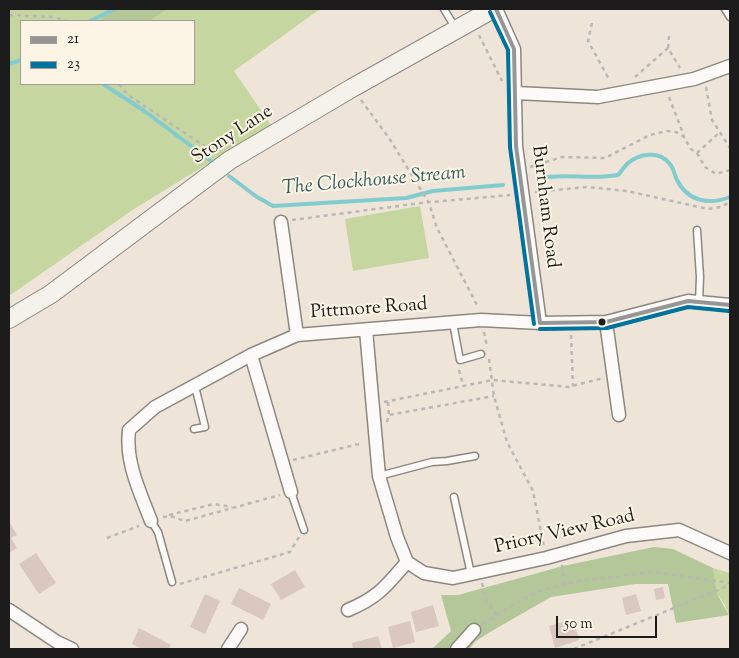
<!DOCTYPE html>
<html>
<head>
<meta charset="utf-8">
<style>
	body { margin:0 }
	#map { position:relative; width:739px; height:658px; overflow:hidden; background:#eee5d8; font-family:"Sorts Mill Goudy",serif }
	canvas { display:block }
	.frame { position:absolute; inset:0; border:10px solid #1c1c1c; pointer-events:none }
	.legend { position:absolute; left:20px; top:20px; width:175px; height:65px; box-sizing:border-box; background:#fcf5e5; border:1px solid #a29e95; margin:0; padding:6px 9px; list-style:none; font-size:15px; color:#1c1c1c }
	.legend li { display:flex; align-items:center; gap:10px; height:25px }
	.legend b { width:25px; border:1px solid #a29e95 }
	.scale { position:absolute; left:556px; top:616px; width:101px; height:22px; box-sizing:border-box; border:2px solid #1c1c1c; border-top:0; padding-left:6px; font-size:15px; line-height:18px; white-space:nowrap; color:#1c1c1c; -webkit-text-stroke:4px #fcf5e5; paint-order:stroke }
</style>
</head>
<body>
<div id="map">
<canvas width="739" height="658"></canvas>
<div class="frame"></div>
<ul class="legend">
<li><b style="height:6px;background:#979696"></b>21</li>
<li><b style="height:6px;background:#00729e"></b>23</li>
</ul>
<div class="scale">50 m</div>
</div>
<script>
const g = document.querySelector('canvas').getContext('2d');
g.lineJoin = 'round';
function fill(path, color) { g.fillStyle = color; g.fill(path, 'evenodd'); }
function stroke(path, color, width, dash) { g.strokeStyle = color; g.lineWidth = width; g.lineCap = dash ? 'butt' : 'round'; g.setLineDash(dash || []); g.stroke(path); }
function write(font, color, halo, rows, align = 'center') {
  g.font = font + ' "Sorts Mill Goudy",serif'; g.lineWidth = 4; g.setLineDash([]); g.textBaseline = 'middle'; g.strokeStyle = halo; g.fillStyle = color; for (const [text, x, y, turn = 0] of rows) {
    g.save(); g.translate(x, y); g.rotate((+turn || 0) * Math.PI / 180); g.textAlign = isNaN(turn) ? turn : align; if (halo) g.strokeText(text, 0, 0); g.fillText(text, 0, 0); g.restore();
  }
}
fill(new Path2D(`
	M9 9H320L234 71 271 125 134 209 9 296ZM21 21H194V84H21Z
	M420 206 429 258 353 271 345 219Z
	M713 568 730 573V617L725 605 717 594Z`), '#c6d6a0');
fill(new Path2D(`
	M109 9H167L149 21H100L105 11Z
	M654 547 673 549 713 568 717 594 729 615 676 623 668 584H635L551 597 490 632 476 641 469 649H432L451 631 441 595H458L563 566Z`), '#b4c799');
stroke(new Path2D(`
	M90 21 115 9
	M9 64 21 60
	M103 84 143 110 211 161
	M229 176 257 197 273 206 406 198 433 191 503 185
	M540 178C566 173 591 180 618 175 621 172 624 167 628 163 639 154 659 150 669 163 674 168 674 174 677 180 688 202 710 205 730 197`), '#82cccf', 4);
fill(new Path2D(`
	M10 523 17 535 11 538 17 548 9 553Z
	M36 553 56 583 39 594 19 564Z
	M295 570 305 587 281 600 271 584Z
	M663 587 665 598 656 600 654 589Z
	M239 588 271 604 263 620 231 604Z
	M205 594 220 601 205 634 190 627Z
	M636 594 641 611 626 615 622 598Z
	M433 605 439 626 416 632 411 612Z
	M573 619 579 640 555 648 549 626Z
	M410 621 415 642 393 648 388 627Z
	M139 628 171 645 169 649H142L132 644Z
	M378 636 382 649H353L352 643Z`), '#d9c7c0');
const lane = new Path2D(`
	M444 9 456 29
	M725 9 730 17
	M697 230 700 277 699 302
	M453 323 460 360 481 354
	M194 429 205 427 195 386
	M379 476 432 462 447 461 475 456
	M291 492 304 530
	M454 497 471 574
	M151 521 158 532 172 582`);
const street = new Path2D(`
	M496 9 514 49 516 146 540 323
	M516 93 598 97 694 79 730 66
	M281 222 297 335
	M606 322 619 415
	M366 330 379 476 397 537 407 562 424 573 453 578 546 558 626 536 679 530 730 553
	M251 355 291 492
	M151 521C140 492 125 462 129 430L155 407 251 355 297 335 481 320 540 323 606 322 688 301 730 305
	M9 610 57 642 72 649
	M348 610C379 597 386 586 407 562
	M228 649 241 629
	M457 649 474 630`);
const secondary = new Path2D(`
	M9 319 51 294 230 160 352 88 493 9`);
stroke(lane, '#8c8781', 9);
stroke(street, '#8c8781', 15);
stroke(secondary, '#8c8781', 20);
stroke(new Path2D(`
	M9 15 53 17 67 21
	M592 23 588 41 610 81
	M479 35 502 81
	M669 36 668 48 680 68
	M635 77 668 48
	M119 84 128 95 215 153
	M706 87 712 120 730 148
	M669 97 684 136
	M361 100 389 138 429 203 437 228 478 307
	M697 153 720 132
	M530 167 562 157 605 158 650 135 667 131 676 132 684 137 691 149 697 153 705 167 716 174 730 170
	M535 192 587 187 627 191 708 209 721 207 730 202
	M292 220 421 203 510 195
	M484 332 487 347
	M571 335 573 386
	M489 359 494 396 507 442 533 491 544 547
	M459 370 463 385
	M384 402 493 380 569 387 603 378
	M388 402 389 415
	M387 422 389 415 494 396
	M293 460 363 443
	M169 515 214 504 232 507
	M163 517 170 516 185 521 280 495
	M107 538 139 526
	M562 565 565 584
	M482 583 486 601 497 615
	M180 584 290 552 299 537
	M483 624 523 599 543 590 579 581 653 572 730 583
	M574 649 730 585`), '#b9b8b6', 2.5, [4, 4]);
stroke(lane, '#fcfbf9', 6);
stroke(street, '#fcfbf9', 12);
stroke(secondary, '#f5f1eb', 18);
stroke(new Path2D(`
	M496 9 514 49 516 146 540 323
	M540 323 606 322 688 301 730 305`), '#979696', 4);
stroke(new Path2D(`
	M490 12 508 50 510 147 534 324
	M540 329 607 328 688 307 729 311`), '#00729e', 4);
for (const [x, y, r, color] of [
	[602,322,4.5,"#1c1c1c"]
]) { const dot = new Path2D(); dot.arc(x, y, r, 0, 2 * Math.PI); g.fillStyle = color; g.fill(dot); stroke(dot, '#fcf5e5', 2); }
write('19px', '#1c1c1c', '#fcf5e5', [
	["Stony Lane",233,136,-33],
	["Burnham Road",544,207,83],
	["Pittmore Road",369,310,-4],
	["Priory View Road",565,533,-13]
]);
write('italic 20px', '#325e62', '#fcf5e5', [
	["The Clockhouse Stream",374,182,-5]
]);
</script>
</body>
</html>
